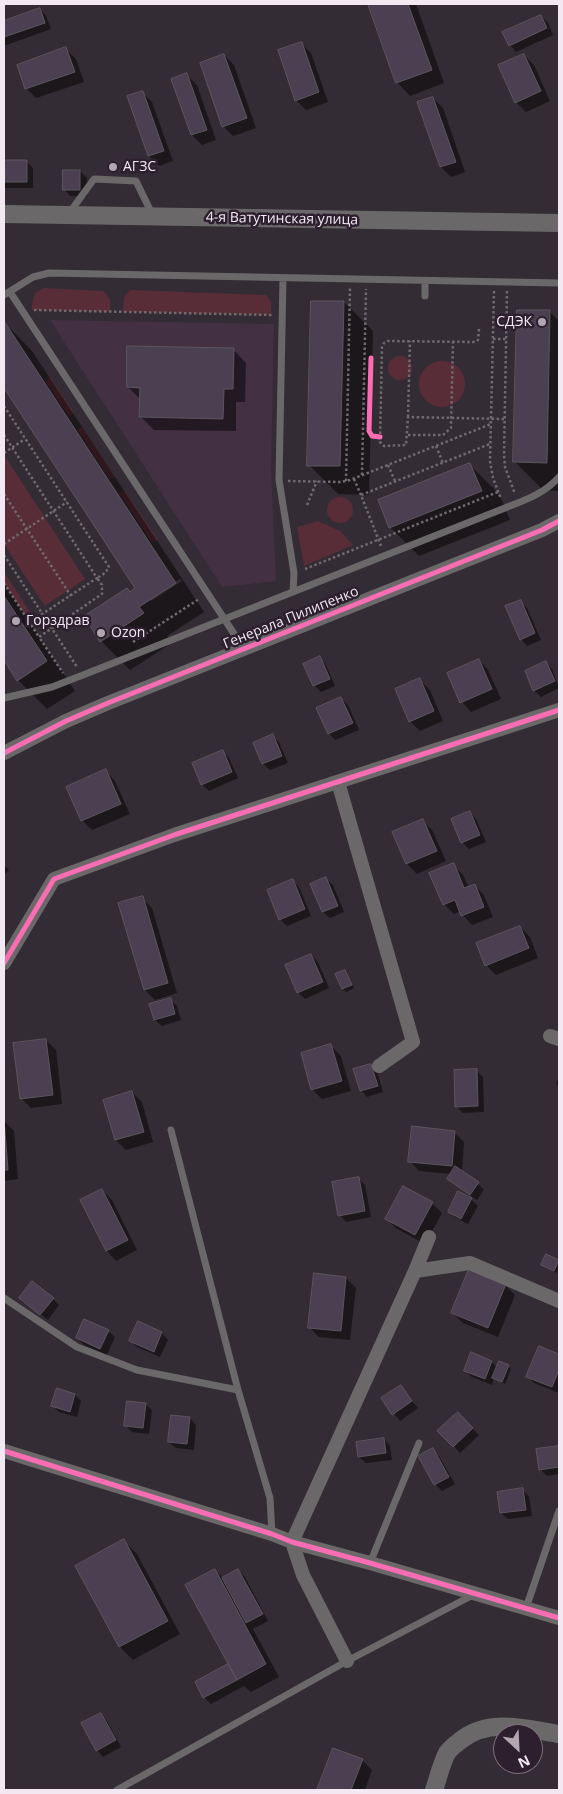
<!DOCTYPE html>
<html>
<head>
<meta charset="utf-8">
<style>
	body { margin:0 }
	#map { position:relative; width:563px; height:1794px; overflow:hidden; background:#342c34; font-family:"Open Sans",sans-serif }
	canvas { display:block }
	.frame { position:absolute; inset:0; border:5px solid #f3e9f2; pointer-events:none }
	.north { position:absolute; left:493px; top:1724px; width:50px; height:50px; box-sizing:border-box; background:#2e1f2e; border:1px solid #7d707c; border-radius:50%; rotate:155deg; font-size:14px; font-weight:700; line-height:20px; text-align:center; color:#f3e9f2 }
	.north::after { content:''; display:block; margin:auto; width:18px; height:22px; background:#b0a7b0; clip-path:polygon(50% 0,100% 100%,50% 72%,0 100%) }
</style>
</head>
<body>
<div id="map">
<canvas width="563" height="1794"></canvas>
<div class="frame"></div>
<div class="north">N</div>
</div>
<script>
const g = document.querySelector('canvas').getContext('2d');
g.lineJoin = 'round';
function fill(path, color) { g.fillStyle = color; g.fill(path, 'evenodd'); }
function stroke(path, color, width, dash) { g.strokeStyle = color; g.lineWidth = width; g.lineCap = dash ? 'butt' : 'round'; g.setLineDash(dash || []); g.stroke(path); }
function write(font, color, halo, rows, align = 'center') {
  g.font = font + ' "Open Sans",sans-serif'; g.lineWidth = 5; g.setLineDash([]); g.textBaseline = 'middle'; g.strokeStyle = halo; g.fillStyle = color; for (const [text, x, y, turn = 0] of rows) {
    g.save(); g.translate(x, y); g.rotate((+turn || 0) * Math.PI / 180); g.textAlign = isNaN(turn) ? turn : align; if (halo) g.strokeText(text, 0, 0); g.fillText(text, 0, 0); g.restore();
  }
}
fill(new Path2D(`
	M50 320 274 324 271 468 276 581 222 587Z`), '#433043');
fill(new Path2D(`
	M44 288 103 291 110 299V312L32 310V305L35 293Z
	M130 290 266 295 271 302V315L123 312 124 297Z
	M388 368a12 12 0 1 1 24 0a12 12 0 1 1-24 0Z
	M419 384a23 23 0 1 1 46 0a23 23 0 1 1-46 0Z
	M50 377 74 413 69 417 45 381Z
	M82 427 115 477 110 480 77 430Z
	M4 455 85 579 45 606 4 544Z
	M124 490 158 540 152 543 119 493Z
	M327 510a13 13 0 1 1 26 0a13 13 0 1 1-26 0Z
	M318 521 340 531 353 545 304 566 297 527Z
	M4 572 30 612 25 615 4 583Z`), '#582d37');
fill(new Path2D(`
	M369 4H416L444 83 410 96 397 82Z
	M40 9 46 16 51 29 4 46V22Z
	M541 16 548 23 553 35 516 52 510 45Z
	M301 43 311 53 328 102 306 110 296 100Z
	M66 49 76 59 84 82 36 98 26 88Z
	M224 55 234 65 256 128 233 136 223 126 201 63Z
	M524 55 534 65 550 101 526 112 516 102Z
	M187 75 197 85 216 140 202 145 192 135 173 80Z
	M142 92 152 102 173 161 159 166 149 156 129 97Z
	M433 98 443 108 465 172 451 177 441 167 419 103Z
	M4 161 27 162 33 168V188H4Z
	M80 171 87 178V196H70L64 189Z
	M344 302 373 331 369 495 338 494 309 465Z
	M550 312 559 321V491L543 490 514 461Z
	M4 322 32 351 204 612 167 636 172 643 130 670 101 641 86 617 136 589 4 386ZM180 579 182 581 151 601V598Z
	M233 349 246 363 245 402H236V431L154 430 140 416 141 400 128 387Z
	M470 465 499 494 510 520 419 556 390 527Z
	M4 583 75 691 47 709 18 680 4 658Z
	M520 601 527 608 541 640 527 646 521 639Z
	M320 658 326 665 335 686 321 692 314 685Z
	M479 660 488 670 501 699 471 712 462 702Z
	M546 663 552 669 559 688 541 697 534 690Z
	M420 680 430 690 443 721 420 731 410 721Z
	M341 698 348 705 359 730 335 740 329 733Z
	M272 735 279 742 288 763 270 770 263 764 254 743Z
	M222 751 229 758 238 778 209 791 202 784Z
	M106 771 115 781 130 814 92 830 82 820Z
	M470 813 476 819 486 842 469 849 462 842Z
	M422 820 432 830 446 861 417 874 407 864 394 833Z
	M4 865 9 870 4 875Z
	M453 865 463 875 469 888 474 885 484 895 493 917 472 925 463 915 461 911 454 914 444 904Z
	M326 879 333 885 344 912 330 918 323 912 312 884Z
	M292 880 299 887 311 916 287 926 280 919Z
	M142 898 152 908 177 993 155 1000 145 990Z
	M520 927 530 937 538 958 496 975 486 965Z
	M311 955 318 962 329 988 305 999 298 992Z
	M345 971 354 988 346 992 343 989Z
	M170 1000 177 1006 181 1020 162 1026 155 1020Z
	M46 1040 56 1050 62 1104 31 1108 21 1098Z
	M331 1046 341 1056 351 1091 322 1099 312 1089Z
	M371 1065 377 1071 383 1092 367 1097 361 1090Z
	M476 1070 483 1077 484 1112 463 1113 456 1106Z
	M559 1077V1086L556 1084Z
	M132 1092 142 1102 153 1142 126 1150 116 1140Z
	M4 1121 14 1131 18 1179 4 1181Z
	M454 1132 464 1142 462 1172 484 1189 477 1200 455 1185 448 1179 451 1174 419 1171 410 1161Z
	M358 1178 365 1185 371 1217 346 1222 340 1215Z
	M102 1190 112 1200 137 1250 116 1261 107 1251 81 1201Z
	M471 1199 478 1206 468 1224 456 1218 449 1212Z
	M432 1203 442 1213 425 1244 397 1229 387 1219Z
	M558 1261 559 1268 557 1273 542 1265Z
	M346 1278 356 1288 350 1340 319 1337 309 1327Z
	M505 1285 515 1295 498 1337 463 1323 453 1313Z
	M20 1298 53 1299 59 1305 48 1320Z
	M138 1323 162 1333 168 1340 160 1357 137 1347 131 1341Z
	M108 1331 115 1337 107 1355 84 1345 77 1338Z
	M539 1348 559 1356V1393L534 1383 528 1377Z
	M472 1354 492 1362 497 1368 508 1366 511 1369 505 1384 494 1378 492 1385 472 1377 465 1371Z
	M400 1387 418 1408 400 1421 383 1399Z
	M75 1395 81 1401 77 1417 59 1412 53 1406Z
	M145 1404 152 1410 149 1434 132 1432 126 1426Z
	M458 1413 479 1435 460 1453 454 1446Z
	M190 1418 196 1425 194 1450 176 1448 169 1442Z
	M384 1439 390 1446 392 1460 366 1463 359 1457Z
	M559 1447V1474L547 1476 540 1469 538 1450Z
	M432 1450 439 1456 455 1484 442 1491 435 1484 420 1457Z
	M522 1490 529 1496 532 1516 508 1519 501 1513Z
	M124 1541 137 1554 180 1634 133 1660 120 1647 77 1566Z
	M215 1570 223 1578 238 1570 245 1577 268 1621 253 1629 279 1677 251 1692 244 1686 211 1704 204 1697 228 1666 232 1670Z
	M101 1714 107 1721 121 1747 103 1757 97 1750Z
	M334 1750 362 1760 372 1770 365 1790H319Z`), '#0007');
const building = new Path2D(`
	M368 4H408L432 70 396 83Z
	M40 8 45 23 4 37V21Z
	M541 15 547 28 509 46 502 32Z
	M302 42 319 92 295 101 278 50Z
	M66 47 75 72 25 89 17 65Z
	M224 54 247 118 222 127 200 63Z
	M524 54 541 91 515 103 498 65Z
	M187 73 207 130 191 135 171 79Z
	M143 91 164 151 148 156 127 96Z
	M433 97 456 162 440 167 417 102Z
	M4 160H27V182H4Z
	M63 170H80V190H63Z
	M311 301H344L340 466H307Z
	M517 310H550L547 463 513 462Z
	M4 321 176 583 139 607 144 613 100 642 84 616 127 588 130 592 135 588 4 388Z
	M127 346 234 348 233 389H224L223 419 139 417 140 388 127 387Z
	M470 463 482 491 389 528 378 500Z
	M4 596 47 661 17 681 4 660Z
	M521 600 535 633 520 640 505 606Z
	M320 656 330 679 313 686 303 664Z
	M479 659 492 689 460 703 447 673Z
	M546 661 555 681 533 691 525 671Z
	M420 678 434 711 409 722 395 689Z
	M341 697 353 723 328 734 316 708Z
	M273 734 282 756 262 764 253 743Z
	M223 750 232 772 201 785 192 763Z
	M106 769 121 804 81 821 66 787Z
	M470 811 480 835 461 843 451 819Z
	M423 819 437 851 406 864 392 832Z
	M454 863 464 888 475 884 484 907 461 916 455 900 443 905 429 873Z
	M326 877 338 906 322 912 310 884Z
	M293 879 305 909 279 920 267 890Z
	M143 896 168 983 144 990 118 903Z
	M520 926 529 948 485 966 476 943Z
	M311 954 323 982 297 993 285 965Z
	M345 970 352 985 342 989 335 974Z
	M171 998 175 1014 154 1020 149 1004Z
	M46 1039 53 1095 20 1099 13 1043Z
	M331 1044 342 1081 311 1090 301 1053Z
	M371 1064 378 1086 360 1091 353 1069Z
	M477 1069 478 1106 455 1107 454 1070Z
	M132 1091 144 1132 115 1140 103 1100Z
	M4 1119 8 1170H4Z
	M412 1126 455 1131 452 1166 408 1162Z
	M455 1166 479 1182 470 1195 447 1179Z
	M359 1177 365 1211 338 1216 332 1182Z
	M403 1186 433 1202 415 1235 385 1219Z
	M102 1189 128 1240 106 1251 80 1200Z
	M458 1191 472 1198 461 1219 448 1212Z
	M546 1254 559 1260 554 1271 541 1265Z
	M469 1269 506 1284 488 1328 451 1313Z
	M314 1273 346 1277 341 1331 308 1328Z
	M32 1281 54 1298 40 1315 19 1298Z
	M84 1319 109 1330 100 1349 76 1338Z
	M138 1321 162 1332 154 1352 129 1341Z
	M539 1346 559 1354V1370L552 1387 526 1377Z
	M471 1352 492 1361 485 1379 464 1371Z
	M499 1361 509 1365 502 1382 492 1378Z
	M401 1385 412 1401 392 1415 381 1398Z
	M57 1388 75 1394 70 1412 51 1406Z
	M127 1401 146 1403 143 1428 124 1426Z
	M458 1412 473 1428 453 1447 437 1431Z
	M171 1415 190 1417 187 1444 168 1442Z
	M384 1438 386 1453 358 1457 356 1442Z
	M559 1446V1467L539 1470 536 1449Z
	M433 1448 449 1477 434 1485 418 1456Z
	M523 1488 526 1510 500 1513 497 1492Z
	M124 1539 168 1621 119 1647 75 1566Z
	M215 1569 266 1664 237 1680 185 1585Z
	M238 1569 263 1614 246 1623 222 1578Z
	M228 1664 237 1680 203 1698 195 1682Z
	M101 1713 116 1740 96 1751 81 1723Z
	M333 1748 363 1759 351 1790H317Z`);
fill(building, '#4b4051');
stroke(building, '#5b565d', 1);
stroke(new Path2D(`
	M494 291 490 461 493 478 501 499
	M507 291 504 455 505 467 515 494
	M34 310 273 315
	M479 329 478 340 475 342 388 341 384 343 382 347 380 442 384 446 406 445 408 417 504 419
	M493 339H506
	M4 406 109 567 105 573 97 578 102 585V594L39 637 63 673
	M408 417 410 341
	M4 435 97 578 30 622
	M408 435H443L451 428 453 342
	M436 446 443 463
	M4 453 25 439
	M388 465 395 481
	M362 475 366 289
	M354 479 361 495
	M288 481 340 482 350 480 491 424
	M346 481 350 288
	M4 494 71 596
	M307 505 317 481
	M4 544 67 502
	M381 546 361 495 490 444
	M4 555 77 667
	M305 569 498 492
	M4 583 39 637
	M133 642 199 599`), '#6f6a6e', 2.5, [2.5, 2.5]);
stroke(new Path2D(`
	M70 212 94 179 136 181 153 216
	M283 278 279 480 294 573 293 592
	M10 292 244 649
	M4 295 33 277 49 273 559 283
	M425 296V281
	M4 698 52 687 83 675 505 508C525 500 544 494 559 477
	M171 1130 238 1390 270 1498 272 1534
	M4 1298 77 1347 137 1370 238 1390
	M370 1563 419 1443
	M526 1608 559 1511
	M117 1790 347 1661 473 1595`), '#6b686a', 7);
stroke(new Path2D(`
	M4 753 66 721 108 703 542 530 559 521
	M338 782 413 1042 379 1066
	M4 963 54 879 174 835 559 710
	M550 1036 559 1039
	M415 1271 470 1263 559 1301
	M4 1451 272 1534 292 1542 370 1563 559 1618
	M347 1661 303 1575 292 1542 415 1271 429 1237`), '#6b686a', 14);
stroke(new Path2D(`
	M4 214 559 223
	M434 1790C438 1779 441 1764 447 1753 450 1748 456 1744 461 1740 490 1717 527 1729 559 1734`), '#6b686a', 18);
stroke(new Path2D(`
	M371 358 369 431 372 436 380 437
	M4 753 66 721 108 703 542 530 559 521
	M4 963 54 879 174 835 559 710
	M4 1451 272 1534 292 1542 370 1563 559 1618`), '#f96db3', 5);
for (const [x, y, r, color] of [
	[113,167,5,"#b0a7b0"],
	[542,322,5,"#b0a7b0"],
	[16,621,5,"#b0a7b0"],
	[101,633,5,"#b0a7b0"]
]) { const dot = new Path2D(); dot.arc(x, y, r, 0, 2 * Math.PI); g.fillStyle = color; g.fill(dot); stroke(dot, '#2e1f2e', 2); }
write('14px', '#f3e9f2', '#2e1f2e', [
	["АГЗС",123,167],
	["СДЭК",532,322,"right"],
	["Горздрав",26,621],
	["Ozon",111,633]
], 'left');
write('14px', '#f3e9f2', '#2e1f2e', [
	["4-я Ватутинская улица",282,219,1],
	["Генерала Пилипенко",291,618,-22]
]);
</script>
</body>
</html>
